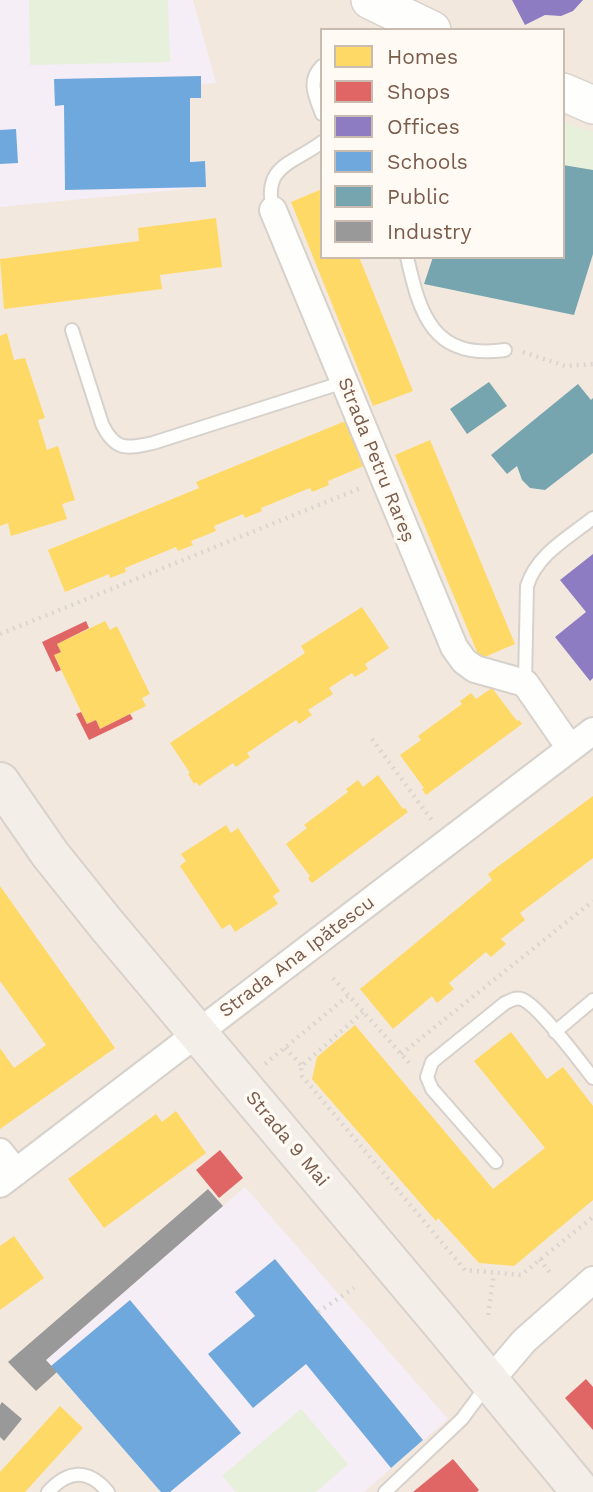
<!DOCTYPE html>
<html>
<head>
<meta charset="utf-8">
<style>
	body { margin:0 }
	#map { position:relative; width:593px; height:1492px; overflow:hidden; background:#f9f5f0; font-family:"Work Sans",sans-serif }
	canvas { display:block }
	.legend { position:absolute; left:320px; top:28px; width:245px; height:231px; box-sizing:border-box; background:#fffaf3; border:2px solid #cabbb1; margin:0; padding:9px 12px; list-style:none; font-size:21px; color:#7a5c4d }
	.legend li { display:flex; align-items:center; gap:14px; height:35px }
	.legend b { width:35px; border:2px solid #cabbb1 }
</style>
</head>
<body>
<div id="map">
<canvas width="593" height="1492"></canvas>
<ul class="legend">
<li><b style="height:19px;background:#ffd966"></b>Homes</li>
<li><b style="height:19px;background:#e06666"></b>Shops</li>
<li><b style="height:19px;background:#8e7cc3"></b>Offices</li>
<li><b style="height:19px;background:#6fa8dc"></b>Schools</li>
<li><b style="height:19px;background:#76a5af"></b>Public</li>
<li><b style="height:19px;background:#999"></b>Industry</li>
</ul>
</div>
<script>
const g = document.querySelector('canvas').getContext('2d');
g.lineJoin = 'round';
function fill(path, color) { g.fillStyle = color; g.fill(path, 'evenodd'); }
function stroke(path, color, width, dash) { g.strokeStyle = color; g.lineWidth = width; g.lineCap = dash ? 'butt' : 'round'; g.setLineDash(dash || []); g.stroke(path); }
function write(font, color, halo, rows, align = 'center') {
  g.font = font + ' "Work Sans",sans-serif'; g.lineWidth = 7; g.setLineDash([]); g.textBaseline = 'middle'; g.strokeStyle = halo; g.fillStyle = color; for (const [text, x, y, turn = 0] of rows) {
    g.save(); g.translate(x, y); g.rotate((+turn || 0) * Math.PI / 180); g.textAlign = isNaN(turn) ? turn : align; if (halo) g.strokeText(text, 0, 0); g.fillText(text, 0, 0); g.restore();
  }
}
fill(new Path2D(`
	M0 0H593V1492H0ZM322 30H563V257H322Z`), '#f2e8de');
fill(new Path2D(`
	M0 0H193L216 83 201 84V98H190V161H205L206 187 0 207Z
	M245 1187 448 1419 364 1492H161L46 1360Z`), '#f6eef6');
fill(new Path2D(`
	M29 0H168L170 62 30 65Z
	M563 122 593 132V170L563 165Z
	M301 1409 348 1464 316 1492H236L222 1476Z`), '#e7f0db');
fill(new Path2D(`
	M322 189V257H359L413 391 373 406 291 202Z
	M216 218 222 267 160 275 162 289 4 309 0 259 139 241 138 228Z
	M7 333 14 360 25 358 45 418 38 420 47 450 58 446 75 500 62 504 67 519 11 536 8 523 0 526V336Z
	M348 420 366 465 328 481 329 485 312 492 310 488 261 508 262 511 245 518 243 514 214 526 216 531 191 541 193 545 178 551 176 547 125 568 126 572 110 578 109 574 65 592 48 550 199 488 196 482Z
	M430 440 515 644 480 659 395 455Z
	M362 607 389 648 365 664 368 669 355 677 352 673 329 688 333 694 308 710 312 715 299 724 296 720 247 753 250 757 236 767 233 763 199 786 196 782 194 784 188 774 190 773 170 743 305 653 301 646Z
	M105 621 110 630 117 626 150 694 142 698 146 706 100 729 96 720 87 724 54 655 61 652 57 644Z
	M492 688 517 721 519 720 522 724 426 795 422 789 424 788 400 755 421 740 418 736 462 704 460 701 471 693 476 699Z
	M378 775 403 809 405 808 408 812 312 883 308 878 310 876 286 844 307 828 304 825 348 792 346 789 358 780 363 787Z
	M593 796V858L520 913 525 920 501 939 506 944 491 957 486 952 449 983 454 989 437 1003 432 996 393 1029 360 989 492 880 488 874Z
	M226 825 231 833 238 828 280 891 273 896 278 904 235 932 230 924 222 929 180 866 186 861 181 854Z
	M0 886 115 1048 0 1129V1048L14 1068 46 1045 0 981Z
	M355 1025 493 1189 545 1148 474 1061 511 1032 547 1079 563 1067 593 1106V1200L514 1266 479 1263 438 1218 436 1221 312 1079 317 1057Z
	M176 1111 206 1153 104 1228 68 1179 156 1114 162 1122Z
	M14 1236 44 1278 0 1310V1246Z
	M60 1406 83 1428 25 1492H0V1472Z`), '#ffd966');
fill(new Path2D(`
	M86 621 89 628 57 644 61 652 54 655 61 670 56 672 42 642Z
	M81 712 87 724 96 720 100 729 130 714 133 719 89 740 76 714Z
	M220 1150 243 1178 219 1198 196 1170Z
	M586 1379 593 1387V1430L565 1398Z
	M453 1459 479 1490 477 1492H413Z`), '#e06666');
fill(new Path2D(`
	M512 0H583L573 11 561 16 545 15 525 25Z
	M593 554V678L590 681 555 637 586 612 560 580Z`), '#8e7cc3');
fill(new Path2D(`
	M201 76V98H190V162L205 161 206 187 65 190 64 105 55 106 54 79Z
	M16 129 18 163 0 164V130Z
	M275 1259 423 1440 391 1468 306 1364 253 1408 208 1354 255 1316 235 1292Z
	M130 1300 241 1433 170 1492H161L51 1366Z`), '#6fa8dc');
fill(new Path2D(`
	M563 165 593 170V254L574 315 424 284 433 257H563Z
	M489 382 507 406 467 434 450 409Z
	M578 384 591 400 593 398V453L545 490 530 488 522 480 517 466 507 474 491 455Z`), '#76a5af');
fill(new Path2D(`
	M208 1189 223 1206 46 1360 57 1372 36 1391 8 1362Z
	M2 1402 22 1419 4 1441 0 1437V1405Z`), '#999');
const lane = new Path2D(`
	M322 66C307 81 315 96 322 114
	M273 210C262 165 293 164 322 142
	M407 257C420 315 433 360 505 350
	M72 330 102 424C115 451 126 449 153 443L344 382
	M525 683 527 586C537 554 568 538 593 518
	M555 1032 593 1000
	M496 1162 432 1089 427 1077 432 1062 505 1003C510 1001 515 997 521 999 537 1003 581 1063 593 1078
	M48 1492C68 1470 88 1468 108 1492
	M385 1492 462 1419 488 1384`);
const street = new Path2D(`
	M273 210 454 647 464 661 475 669 525 683 570 748
	M0 1152 16 1172
	M0 1184 593 731
	M490 1381 524 1341 593 1280`);
const secondary = new Path2D(`
	M370 0 432 30
	M563 92 593 105`);
const primary = new Path2D(`
	M0 782 50 854 106 924 443 1325 581 1492`);
stroke(lane, '#d7d1cb', 16);
stroke(street, '#d7d1cb', 30);
stroke(secondary, '#d9d2cb', 40);
stroke(primary, '#dad1cc', 42);
stroke(new Path2D(`
	M523 352 565 366 593 364
	M0 634 361 488
	M372 739 434 823
	M333 978 412 1066
	M363 1012 304 1064 301 1068 302 1076 465 1270 521 1275 593 1217
	M285 1048 302 1066
	M401 1054 593 901
	M265 1064 349 995
	M540 1259 550 1273
	M318 1312 354 1288
	M488 1315 494 1273`), '#dcd5d0', 4.5, [2, 5]);
stroke(lane, '#fefefd', 12);
stroke(street, '#fefefd', 26);
stroke(secondary, '#fefefd', 37);
stroke(primary, '#f3eee8', 38);
write('19px', '#7a5c4d', '#fffaf3', [
	["Strada Petru Rareș",376,460,68],
	["Strada Ana Ipătescu",297,957,-37],
	["Strada 9 Mai",287,1139,50]
]);
</script>
</body>
</html>
